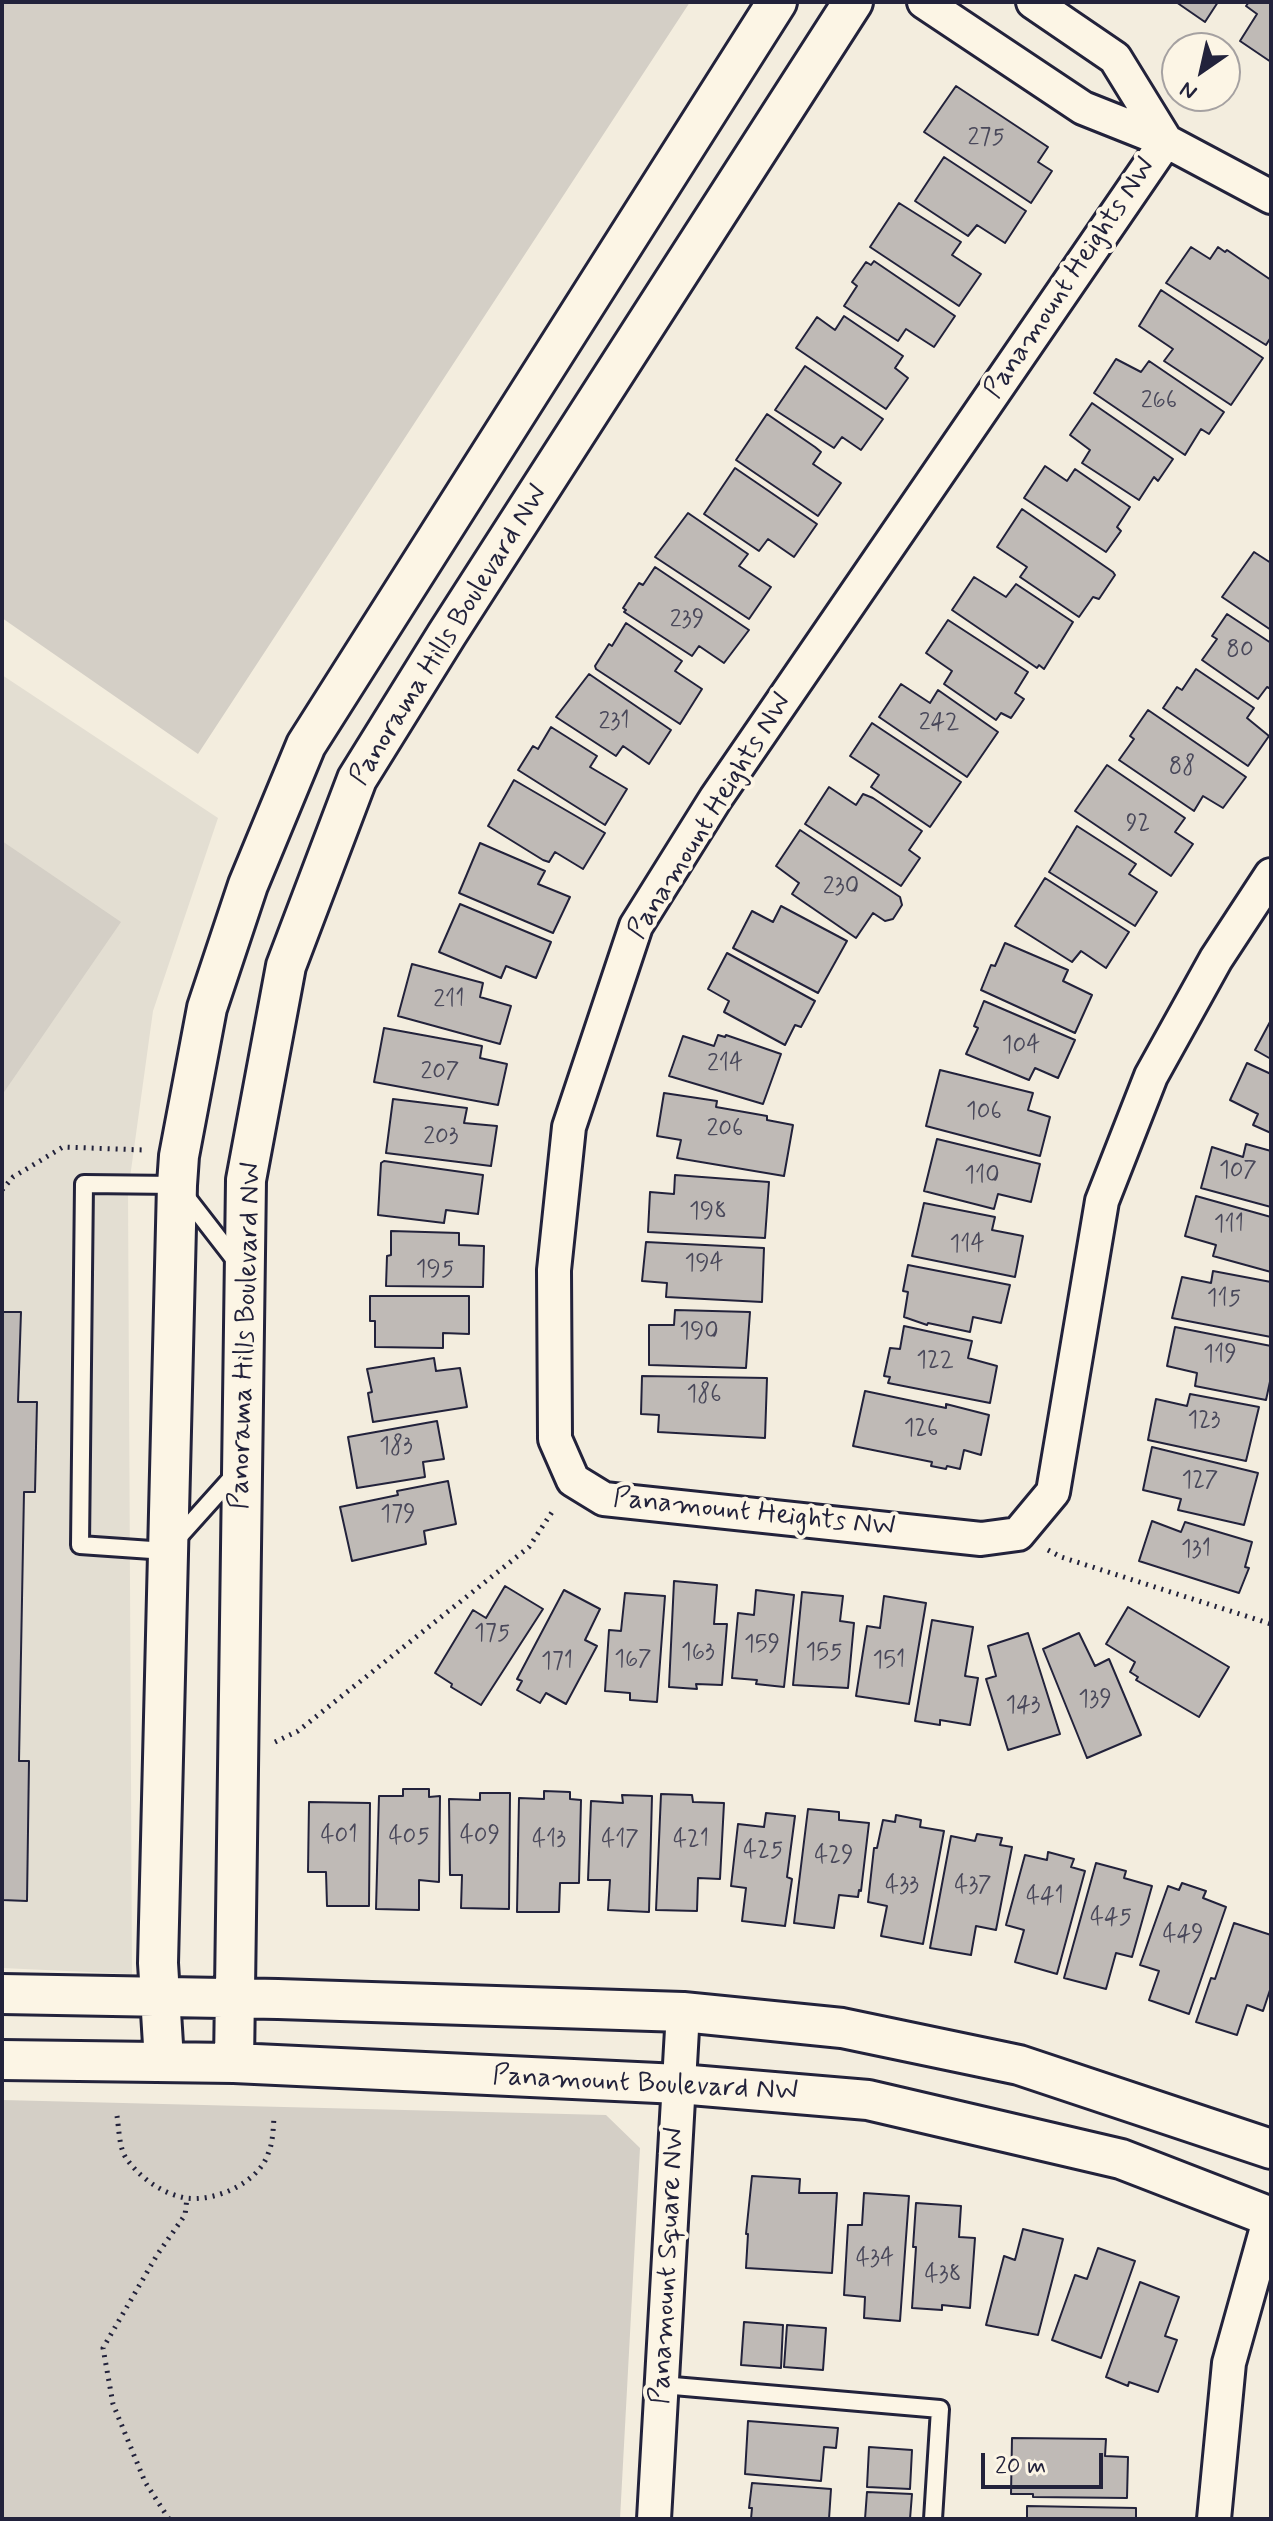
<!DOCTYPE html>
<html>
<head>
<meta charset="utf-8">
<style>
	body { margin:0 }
	#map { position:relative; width:1273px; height:2521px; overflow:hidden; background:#f3edde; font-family:Mynerve,sans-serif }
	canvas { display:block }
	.frame { position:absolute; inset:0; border:4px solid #22223b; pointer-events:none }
	.north { position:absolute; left:1161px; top:32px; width:80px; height:80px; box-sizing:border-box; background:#fcf5e5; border:2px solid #a5a1a1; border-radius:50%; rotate:214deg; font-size:22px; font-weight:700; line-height:32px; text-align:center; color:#22223b }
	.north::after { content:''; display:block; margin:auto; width:28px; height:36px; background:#22223b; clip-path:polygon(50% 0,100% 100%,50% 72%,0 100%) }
	.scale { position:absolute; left:981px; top:2453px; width:122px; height:36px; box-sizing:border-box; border:4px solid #22223b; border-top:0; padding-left:10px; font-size:24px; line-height:28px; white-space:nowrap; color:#22223b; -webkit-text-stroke:6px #fcf5e5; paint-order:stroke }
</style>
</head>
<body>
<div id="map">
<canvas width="1273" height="2521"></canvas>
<div class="frame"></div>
<div class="north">N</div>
<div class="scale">20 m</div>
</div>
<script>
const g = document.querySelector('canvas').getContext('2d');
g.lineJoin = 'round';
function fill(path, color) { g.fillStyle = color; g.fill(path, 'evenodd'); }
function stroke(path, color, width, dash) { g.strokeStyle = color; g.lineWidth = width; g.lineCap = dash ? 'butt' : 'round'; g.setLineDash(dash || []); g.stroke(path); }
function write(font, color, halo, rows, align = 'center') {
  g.font = font + ' Mynerve,sans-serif'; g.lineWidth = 8; g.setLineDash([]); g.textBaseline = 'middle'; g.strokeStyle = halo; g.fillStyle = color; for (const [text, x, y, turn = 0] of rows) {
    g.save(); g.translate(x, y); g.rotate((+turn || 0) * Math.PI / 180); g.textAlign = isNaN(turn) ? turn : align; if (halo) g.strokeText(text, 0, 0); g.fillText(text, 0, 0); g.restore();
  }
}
fill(new Path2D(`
	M2 675 218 818 153 1011 128 1192 132 1974 2 1968Z`), '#e3ded2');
fill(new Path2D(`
	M2 2H690L198 754 2 618Z
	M2 841 121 922 2 1095Z
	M2 2100 606 2115 640 2148 620 2519H2Z`), '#d4cfc6');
const building = new Path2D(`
	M1176 2H1218L1205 22Z
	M1249 2H1271V62L1240 41 1257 14 1246 6Z
	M956 86 1048 147 1038 162 1052 171 1031 203 924 132Z
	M944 157 1026 211 1005 243 977 225 968 236 915 201Z
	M899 203 961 242 952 255 981 274 959 306 870 247Z
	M1191 247 1210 259 1218 247 1225 252 1227 250 1271 280V337L1266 345 1166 283Z
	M874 261 955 316 934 347 906 329 898 341 844 306 857 286 852 282 866 262 871 265Z
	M1161 290 1263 358 1231 405 1164 361 1173 349 1139 326Z
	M844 316 903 356 895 368 908 378 886 409 796 348 817 317 835 330Z
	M1116 359 1141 372 1149 361 1224 412 1209 434 1201 429 1185 455 1094 393Z
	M805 366 883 419 861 450 842 437 834 448 775 410Z
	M1092 403 1173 459 1158 481 1154 477 1139 500 1082 463 1090 450 1070 435Z
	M767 414 815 447 821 452 813 464 841 483 818 516 736 460Z
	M1045 466 1067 481 1075 469 1130 507 1117 527 1121 531 1106 552 1024 498Z
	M735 468 817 524 794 557 768 539 759 551 704 514Z
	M1022 509 1113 572 1115 575 1099 599 1093 597 1079 617 1020 577 1027 567 997 547Z
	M688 513 748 554 739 566 771 587 749 619 655 557Z
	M1254 552 1271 563V630L1222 597Z
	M655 567 749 630 724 663 699 646 692 656 624 612 626 610 623 608 639 583 643 585Z
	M974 577 1006 597 1016 584 1073 622 1044 669 1039 665 1037 668 952 610Z
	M1227 614 1271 643V689L1267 687 1258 699 1202 660 1217 639 1212 636Z
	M948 620 1028 672 1015 693 1024 699 1011 718 1001 713 996 720 944 684 952 671 926 653Z
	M626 623 682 661 675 671 702 689 680 724 596 669 595 666 609 644 612 646Z
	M1196 669 1254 708 1247 718 1269 736 1248 766 1163 708 1177 687 1182 690Z
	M589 674 671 730 649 764 623 746 616 756 556 717Z
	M901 684 930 703 938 690 998 732 967 777 879 717Z
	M1148 710 1246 777 1223 808 1203 796 1194 811 1119 760 1134 739 1130 736Z
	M872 723 961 782 930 827 871 787 879 775 850 756Z
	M551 727 597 756 590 767 627 789 605 825 518 770 533 746 538 749Z
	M1107 765 1185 818 1175 832 1193 844 1171 876 1075 811Z
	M514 780 605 833 583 869 555 852 549 862 543 860 488 826Z
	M829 787 856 805 863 794 873 798 922 831 909 850 920 858 901 886 805 824Z
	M1077 826 1136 864 1129 874 1157 892 1135 926 1049 872Z
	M800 830 900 897 902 905 893 919 885 921 873 913 856 938 792 894 799 883 776 866Z
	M480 843 545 871 538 884 570 897 553 933 459 893Z
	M1045 878 1129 932 1106 968 1081 951 1072 962 1015 926Z
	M460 904 551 942 536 978 506 966 501 978 439 952Z
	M781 906 847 941 818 993 733 948 752 911 773 922Z
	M1005 943 1068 970 1063 981 1092 995 1075 1033 981 990 991 965 995 966Z
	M727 953 815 1001 801 1027 795 1025 785 1045 724 1012 729 1001 708 989Z
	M412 964 483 983 480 997 511 1006 500 1044 398 1016Z
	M984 1001 1075 1040 1058 1078 1035 1068 1029 1080 966 1054 978 1028 974 1026Z
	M1271 1020V1059L1255 1050Z
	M384 1028 482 1046 480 1058 507 1064 498 1105 374 1082Z
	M718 1035 725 1037 726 1035 781 1054 763 1104 669 1076 683 1036 714 1046Z
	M1247 1063 1271 1074V1133L1253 1125 1258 1114 1230 1100Z
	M940 1070 1033 1093 1028 1110 1050 1117 1040 1156 926 1126Z
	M664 1093 717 1101 716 1107 767 1116V1120L793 1125 784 1176 677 1158 681 1140 657 1136Z
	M393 1099 467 1108 464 1123 497 1126 491 1166 386 1153Z
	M937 1139 1040 1164 1031 1202 998 1194 994 1209 924 1191Z
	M1246 1144 1271 1151V1207L1201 1188 1212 1147 1243 1157Z
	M384 1161 483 1175 478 1214 446 1210 444 1223 378 1215 381 1163Z
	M675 1175 769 1182 765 1238 648 1232 650 1192 674 1194Z
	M1196 1196 1271 1217V1272L1213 1256 1216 1245 1185 1236Z
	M924 1203 995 1217 992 1230 1023 1236 1015 1277 912 1256Z
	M391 1231 459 1233V1245L484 1246 483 1287 386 1286 387 1256 391 1255Z
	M646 1242 764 1248 762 1302 666 1297 667 1283 642 1281Z
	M908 1265 1010 1285 1001 1323 973 1317 970 1332 928 1323 927 1325 904 1317 908 1292 903 1291Z
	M1213 1271 1271 1282V1337L1172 1318 1182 1277 1211 1283Z
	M370 1296H469V1334L443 1333V1348L375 1347V1321H370Z
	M675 1310 750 1312 746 1368 649 1365V1325H674Z
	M2 1312H21L18 1402H37L35 1492H24L19 1761H29L27 1901 2 1900Z
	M904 1326 972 1341 968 1358 997 1366 990 1403 888 1383 890 1377 884 1376 890 1348 900 1349Z
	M1175 1327 1271 1346V1377L1266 1400 1195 1386 1197 1373 1167 1366Z
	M434 1358 436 1371 460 1368 467 1407 373 1422 368 1393 372 1392 367 1369Z
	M642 1376 767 1378 765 1438 658 1432 659 1415 641 1414Z
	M865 1391 946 1408V1404L989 1415 981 1455 964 1450 960 1469 947 1466 946 1469 931 1466 932 1462 853 1446Z
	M1190 1394 1259 1407 1246 1461 1148 1440 1156 1399 1187 1406Z
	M437 1421 444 1459 423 1462 425 1477 357 1488 348 1437Z
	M1152 1447 1258 1473 1244 1525 1178 1510 1181 1499 1143 1490Z
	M448 1481 456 1524 424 1531 426 1544 352 1561 340 1507 398 1495 397 1491Z
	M1152 1521 1181 1532 1185 1522 1252 1542 1245 1567 1249 1568 1239 1593 1139 1561Z
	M674 1581 717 1585 714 1624H727L722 1685 696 1684 697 1689 669 1687Z
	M505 1586 543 1609 481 1705 451 1687 452 1684 435 1673 473 1610 486 1618Z
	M564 1590 600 1609 585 1640 597 1646 566 1704 546 1693 540 1703 517 1690 522 1681 517 1679Z
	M756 1590 794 1595 784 1687 756 1684 757 1680 732 1678 738 1613 754 1615Z
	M802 1592 843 1596 840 1621 854 1623 848 1688 793 1685Z
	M625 1593 665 1596 657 1702 630 1700V1693L605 1691 609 1630 621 1631Z
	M884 1596 926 1603 909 1704 856 1696 867 1626 880 1628Z
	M1128 1607 1229 1667 1199 1717 1136 1680 1138 1677 1130 1672 1135 1662 1106 1644Z
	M932 1620 973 1627 965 1676 978 1678 970 1725 940 1720V1725L915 1721Z
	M1028 1633 1060 1734 1008 1750 986 1679 996 1676 988 1646Z
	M1079 1633 1095 1666 1109 1659 1141 1735 1087 1758 1043 1649Z
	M403 1789H429V1797L440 1796 439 1882 419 1880V1910L376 1909 379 1796H403Z
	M544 1791 570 1792V1799L581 1800 579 1883H560L559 1912H517L519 1798 544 1799Z
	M480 1793H510L509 1909 461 1908 462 1875H450L449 1799 480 1800Z
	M661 1794 692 1795 693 1802 724 1803 720 1879 698 1878 697 1911 656 1910Z
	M622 1795 652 1796 649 1912 608 1910 610 1880H588L591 1801 623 1803Z
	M309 1802 370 1803 369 1906H327L326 1872H308Z
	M808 1809 839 1812V1820L869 1823 861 1891 859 1890 858 1897 839 1895 834 1928 794 1923Z
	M766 1813 795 1816 787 1877 792 1879 785 1926 742 1921 746 1888 731 1886 738 1824 764 1827Z
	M896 1815 921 1820 920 1827 944 1831 923 1944 881 1936 887 1906 868 1902 874 1848H877L883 1820 895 1822Z
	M977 1834 1002 1838 1000 1845 1012 1847 996 1930 976 1926 971 1955 930 1948 951 1836 975 1841Z
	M1048 1852 1074 1859 1071 1867 1085 1871 1057 1974 1015 1962 1024 1930 1006 1925 1025 1855 1047 1860Z
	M1096 1863 1126 1871 1124 1878 1152 1886 1132 1957 1116 1953 1106 1989 1064 1978Z
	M1182 1883 1206 1891 1203 1898 1226 1907 1189 2014 1149 2000 1159 1971 1140 1965 1168 1886 1179 1890Z
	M1234 1923 1271 1935V1987L1263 2011 1247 2005 1237 2035 1196 2022 1211 1978 1215 1979Z
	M752 2176 800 2179 799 2193H837L832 2273 746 2268 748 2234H746Z
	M864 2193 909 2196 900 2321 864 2318 865 2297 844 2295 848 2225H862Z
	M916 2203 961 2206 959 2237 975 2238 970 2308 942 2305V2310L912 2308 916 2247H913Z
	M1023 2229 1063 2239 1038 2335 986 2325 1004 2256 1015 2260Z
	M1098 2248 1135 2261 1101 2358 1052 2340 1075 2275 1087 2279Z
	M1140 2282 1179 2297 1165 2336 1177 2340 1158 2392 1129 2382 1128 2386 1106 2377Z
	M744 2322 783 2325 781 2368 741 2365Z
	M787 2325 826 2328 823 2370 784 2367Z
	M748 2421 838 2428 836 2448 824 2447 821 2481 745 2474Z
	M1012 2438 1106 2439 1105 2456 1128 2457 1127 2498 1033 2497V2494H1011Z
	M869 2447 912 2450 910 2489 867 2487Z
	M752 2483 831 2489 829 2519H751L752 2508H749Z
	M867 2492 912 2494 910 2519H865Z
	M1027 2506 1136 2508V2519H1027Z`);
fill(building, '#bfbab6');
stroke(building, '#22223b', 2);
const service = new Path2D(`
	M236 1473 166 1551 80 1545 84 1184 177 1185 239 1265
	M662 2385 940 2409 933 2519`);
const minor = new Path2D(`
	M924 2 1083 108 1166 141 1271 197
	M1033 2 1115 58 1166 141
	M1166 141 716 798 636 926 569 1127 554 1270 555 1439 573 1480 604 1499 981 1539 1018 1534 1053 1492 1102 1201 1151 1076 1216 959 1271 875
	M654 2519 683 2012
	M1214 2519 1229 2363 1271 2213`);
const tertiary = new Path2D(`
	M2 1994 278 1999 683 2012 842 2028 1019 2065 1271 2149
	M2 2060 234 2063 679 2084 868 2100 1121 2159 1271 2217
	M164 2061 158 1963 177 1185 179 1156 207 1008 248 885 306 745 777 2
	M234 2063 246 1180 286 966 357 779 447 634 853 2`);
stroke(service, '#22223b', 22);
stroke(minor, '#22223b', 38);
stroke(tertiary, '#22223b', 44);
stroke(new Path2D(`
	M2 1190 13 1177 63 1147 143 1150
	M1048 1550 1061 1557 1271 1624
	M275 1742 298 1731 529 1547 554 1509
	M117 2116C119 2128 119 2148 126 2158 139 2177 162 2194 186 2198 215 2202 258 2183 268 2154 273 2143 273 2130 274 2118
	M169 2519 145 2482 113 2404 103 2348 157 2255 185 2215 187 2198`), '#22223b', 5, [2, 6]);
stroke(service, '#fcf5e5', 16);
stroke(minor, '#fcf5e5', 32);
stroke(tertiary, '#fcf5e5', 38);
write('24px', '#49485a', null, [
	["275",986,139],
	["266",1159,402],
	["239",687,621],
	["80",1240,651],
	["231",614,723],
	["242",939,724],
	["88",1182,768],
	["92",1138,825],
	["230",841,888],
	["211",449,1001],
	["104",1021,1047],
	["214",725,1065],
	["207",440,1073],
	["106",984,1113],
	["206",725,1130],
	["203",441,1138],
	["107",1238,1172],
	["110",982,1177],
	["198",708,1213],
	["111",1229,1226],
	["114",967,1246],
	["194",704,1265],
	["195",435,1271],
	["115",1224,1300],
	["190",699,1333],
	["119",1220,1356],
	["122",935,1362],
	["186",704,1396],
	["123",1204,1422],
	["126",921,1430],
	["183",396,1448],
	["127",1200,1482],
	["179",398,1516],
	["131",1196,1551],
	["175",492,1635],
	["159",762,1646],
	["163",698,1654],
	["155",824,1654],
	["167",633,1661],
	["151",889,1662],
	["171",557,1663],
	["139",1095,1701],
	["143",1023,1707],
	["401",339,1837],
	["409",480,1837],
	["405",409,1838],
	["413",549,1841],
	["417",620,1841],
	["421",691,1841],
	["425",763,1852],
	["429",834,1857],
	["433",902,1887],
	["437",973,1887],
	["441",1045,1898],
	["445",1111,1919],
	["449",1183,1936],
	["434",875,2260],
	["438",943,2276]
]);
write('28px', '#22223b', '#fcf5e5', [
	["Panamount Heights NW",1071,279,-56],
	["Panorama Hills Boulevard NW",450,636,-58],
	["Panamount Heights NW",711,817,-58],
	["Panorama Hills Boulevard NW",247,1336,-88],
	["Panamount Heights NW",754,1514,6],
	["Panamount Boulevard NW",645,2085,3],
	["Panamount Square NW",669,2266,-87]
]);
</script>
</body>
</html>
